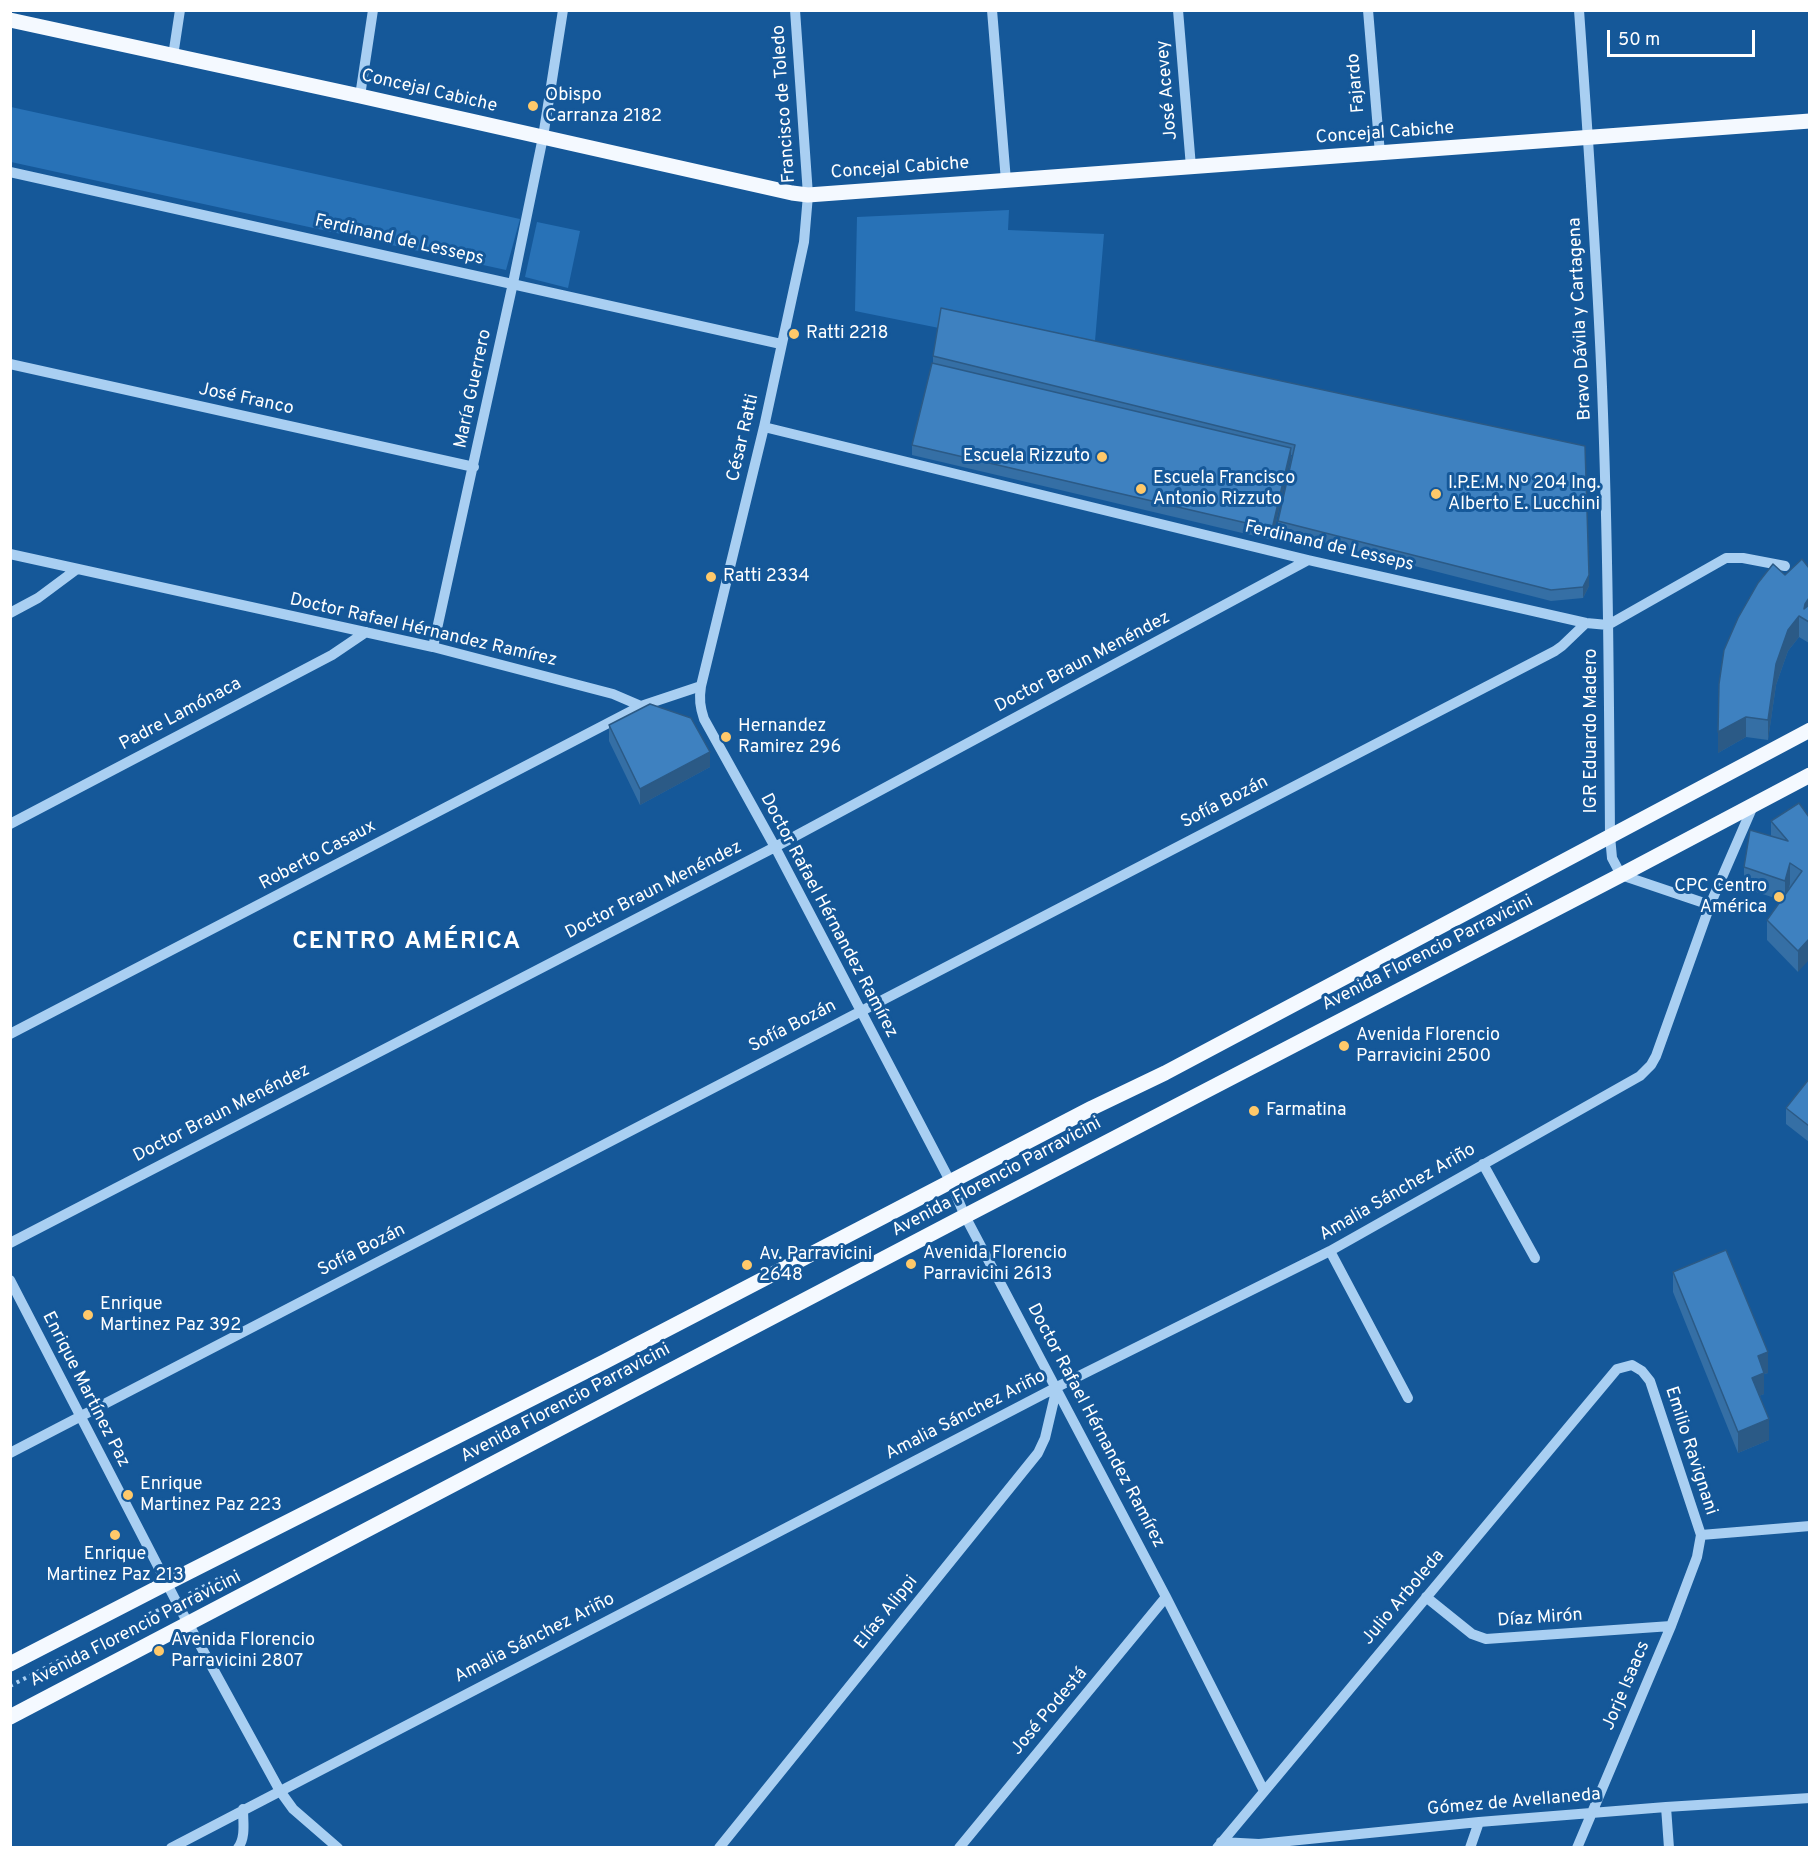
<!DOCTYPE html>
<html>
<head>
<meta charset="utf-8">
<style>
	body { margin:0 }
	#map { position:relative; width:1820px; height:1858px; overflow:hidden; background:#155899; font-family:Overpass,sans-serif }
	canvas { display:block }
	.frame { position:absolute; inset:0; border:12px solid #fff; pointer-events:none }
	.scale { position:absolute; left:1607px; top:30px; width:148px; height:27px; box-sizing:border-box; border:3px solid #fff; border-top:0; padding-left:8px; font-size:18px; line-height:21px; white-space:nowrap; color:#fff; -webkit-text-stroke:4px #155899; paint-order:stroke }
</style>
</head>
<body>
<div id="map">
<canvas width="1820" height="1858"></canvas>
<div class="frame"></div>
<div class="scale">50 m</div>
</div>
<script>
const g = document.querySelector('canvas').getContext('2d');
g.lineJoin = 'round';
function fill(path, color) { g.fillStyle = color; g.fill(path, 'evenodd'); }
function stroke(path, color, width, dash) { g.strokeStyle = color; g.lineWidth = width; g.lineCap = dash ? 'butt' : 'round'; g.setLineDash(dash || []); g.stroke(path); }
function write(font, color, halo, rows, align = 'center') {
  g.font = font + ' Overpass,sans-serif'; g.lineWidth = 6; g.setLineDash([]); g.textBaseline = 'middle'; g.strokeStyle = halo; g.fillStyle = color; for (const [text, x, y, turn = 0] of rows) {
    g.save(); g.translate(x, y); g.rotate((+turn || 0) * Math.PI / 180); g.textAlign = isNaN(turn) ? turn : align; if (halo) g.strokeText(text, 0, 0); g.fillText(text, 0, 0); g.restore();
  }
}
fill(new Path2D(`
	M11 107 520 219 506 270 11 162Z
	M1009 210 1008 230 1104 234 1094 353 939 328 855 311 857 217Z
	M537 222 580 231 568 288 525 277Z`), '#2872b7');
stroke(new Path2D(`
	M189 1594 222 1577
	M149 1614 164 1608
	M10 1686 70 1655`), '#a9cff2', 4, [3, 4.5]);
stroke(new Path2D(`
	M795 10 808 195 804 242 764 427 701 686C699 699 700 707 704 719L775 847 950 1181 965 1216 1166 1597 1264 1791
	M992 10 1006 181
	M1178 10 1191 167
	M1368 10 1380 154
	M1579 10C1588 136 1597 261 1602 387 1608 537 1609 686 1610 836L1612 858 1621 875 1710 905
	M173 56 180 10
	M360 96 373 10
	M10 172 781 344
	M10 364 474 467
	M764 427 1308 560 1586 623 1608 625
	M10 554 433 647 613 694 641 706 701 686
	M10 613 38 598 77 569
	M1608 625 1726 558H1743L1785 566
	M433 647 513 283 543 137 563 10
	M10 824 332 655 366 632
	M10 1034 641 706
	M1483 1164 1535 1258
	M10 1243 775 847 1308 560
	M1330 1251 1408 1398
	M10 1280 177 1603 280 1791 293 1809 338 1848
	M10 1453 1555 651 1562 646 1586 623
	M1701 1535 1810 1526
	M1426 1597 1472 1634 1486 1639 1671 1626
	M1666 1807 1669 1848
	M1221 1842 1259 1844 1479 1822 1666 1807 1810 1798
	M171 1848 1057 1387 1330 1251 1640 1076 1651 1065 1656 1056 1710 905 1753 806
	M238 1848C246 1837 243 1822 243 1809
	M719 1848 1038 1453 1045 1438 1057 1387
	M959 1848 1166 1597
	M1217 1848 1617 1369 1632 1365 1642 1371 1650 1381 1701 1535 1697 1557 1671 1626 1577 1848
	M1470 1848 1479 1822`), '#a9cff2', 10);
stroke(new Path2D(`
	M10 20 360 96 792 193 808 195 1810 121
	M10 1664 167 1583 604 1362 1092 1108 1165 1073 1810 730
	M10 1717 965 1216 1621 875 1810 775`), '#f4f9ff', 15);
fill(new Path2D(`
	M933 356 1585 446 1589 586 1583 598 1551 601 1278 531V521L1292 455H1291L1272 540 912 455V445L933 363Z
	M1809 568V643L1799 637 1788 651 1776 685 1768 740 1746 737 1718 753 1785 575Z
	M609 725 710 767 640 805 609 741Z
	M1809 817 1798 972 1767 940V920L1781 900 1744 888V867L1771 836V821Z
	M1809 1079V1142L1786 1124V1108Z
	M1673 1272 1768 1373 1764 1374V1394L1759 1396 1769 1440 1738 1453 1673 1292Z`), '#356fa5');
fill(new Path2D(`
	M1291 448V458L1272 540V529Z
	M1589 575V586L1583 598V587Z
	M1809 598V619L1804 609 1805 604Z
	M1799 616V637L1788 651 1776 685 1768 740V720L1776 664 1788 630Z
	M1746 717V737L1718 753V732Z
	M710 752V767L640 805V789Z
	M1790 863V884L1785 901V881Z
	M1809 939V960L1798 972V951Z
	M1768 1352V1373L1764 1374V1394L1752 1399V1378L1758 1356Z
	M1769 1419V1440L1738 1453V1432Z`), '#2b5a86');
const building = new Path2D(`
	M941 308 1585 446 1589 575 1583 587 1551 590 1278 521 1295 445 933 356Z
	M932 363 1291 448 1272 529 912 445Z
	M1802 559 1809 568V598L1805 604 1804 609 1809 605V622L1799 616 1788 630 1776 664 1768 720 1746 717 1718 732 1719 684 1724 650 1738 618 1758 583 1773 564 1785 575Z
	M650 704 691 718 710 752 640 789 609 725Z
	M1799 803 1809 817V939L1798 951 1767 920 1802 871 1790 863 1785 881 1744 867 1750 830 1788 841 1771 821Z
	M1809 1079V1126L1786 1108Z
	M1726 1250 1768 1352 1758 1356 1764 1373 1752 1378 1769 1419 1738 1432 1673 1272Z`);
fill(building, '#3e81c0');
stroke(building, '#2b5a86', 1.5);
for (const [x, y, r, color] of [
	[533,106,6,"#ffc96a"],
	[794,334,6,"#ffc96a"],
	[1102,457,6,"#ffc96a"],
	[1141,489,6,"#ffc96a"],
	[1436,494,6,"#ffc96a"],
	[711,577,6,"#ffc96a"],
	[726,737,6,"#ffc96a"],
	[1779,897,6,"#ffc96a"],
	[1344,1046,6,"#ffc96a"],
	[1254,1111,6,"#ffc96a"],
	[911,1264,6,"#ffc96a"],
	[747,1265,6,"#ffc96a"],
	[88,1315,6,"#ffc96a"],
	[128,1495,6,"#ffc96a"],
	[115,1535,6,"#ffc96a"],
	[159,1651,6,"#ffc96a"]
]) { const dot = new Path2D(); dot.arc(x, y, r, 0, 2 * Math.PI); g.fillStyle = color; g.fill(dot); stroke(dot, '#155899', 2); }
write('18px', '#fff', '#155899', [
	["Fajardo",1357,83,-95],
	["José Acevey",1168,90,-95],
	["Concejal Cabiche",429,92,13],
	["Francisco de Toledo",785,104,-94],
	["Concejal Cabiche",1385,134,-4],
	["Concejal Cabiche",900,169,-4],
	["Ferdinand de Lesseps",399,241,13],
	["Bravo Dávila y Cartagena",1581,319,-93],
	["María Guerrero",474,389,-78],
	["José Franco",246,400,12],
	["César Ratti",744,438,-77],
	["Ferdinand de Lesseps",1329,547,13],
	["Doctor Rafael Hérnandez Ramírez",423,631,13],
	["Doctor Braun Menéndez",1083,663,-28],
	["Padre Lamónaca",181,715,-28],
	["IGR Eduardo Madero",1592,731,-90],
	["Sofía Bozán",1225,803,-27],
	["Roberto Casaux",318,856,-28],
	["Doctor Braun Menéndez",654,891,-27],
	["Doctor Rafael Hérnandez Ramírez",828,916,62],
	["Avenida Florencio Parravicini",1428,954,-27],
	["Sofía Bozán",793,1027,-27],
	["Doctor Braun Menéndez",222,1114,-27],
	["Avenida Florencio Parravicini",997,1178,-28],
	["Amalia Sánchez Ariño",1398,1193,-30],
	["Sofía Bozán",362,1251,-27],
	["Enrique Martínez Paz",85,1390,63],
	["Avenida Florencio Parravicini",566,1404,-28],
	["Amalia Sánchez Ariño",966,1416,-27],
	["Doctor Rafael Hérnandez Ramírez",1095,1426,62],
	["Emilio Ravignani",1690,1451,72],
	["Julio Arboleda",1404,1598,-50],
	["Elías Alippi",887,1613,-51],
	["Díaz Mirón",1540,1619,-4],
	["Avenida Florencio Parravicini",136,1630,-27],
	["Amalia Sánchez Ariño",535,1639,-27],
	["Jorje Isaacs",1627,1686,-67],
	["José Podestá",1050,1712,-50],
	["Gómez de Avellaneda",1514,1803,-5]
]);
write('18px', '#fff', '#155899', [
	["Obispo",545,96],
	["Carranza 2182",545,117],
	["Ratti 2218",806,334],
	["Escuela Rizzuto",1090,457,"right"],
	["Escuela Francisco",1153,479],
	["Antonio Rizzuto",1153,500],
	["I.P.E.M. Nº 204 Ing.",1448,484],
	["Alberto E. Lucchini",1448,505],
	["Ratti 2334",723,577],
	["Hernandez",738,727],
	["Ramirez 296",738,748],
	["CPC Centro",1767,887,"right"],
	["América",1767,908,"right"],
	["Avenida Florencio",1356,1036],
	["Parravicini 2500",1356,1057],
	["Farmatina",1266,1111],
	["Avenida Florencio",923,1254],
	["Parravicini 2613",923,1275],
	["Av. Parravicini",759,1255],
	["2648",759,1276],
	["Enrique",100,1305],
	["Martinez Paz 392",100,1326],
	["Enrique",140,1485],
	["Martinez Paz 223",140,1506],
	["Enrique",115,1555,"center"],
	["Martinez Paz 213",115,1576,"center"],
	["Avenida Florencio",171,1641],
	["Parravicini 2807",171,1662]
], 'left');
g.letterSpacing = '1.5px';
write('bold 24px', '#fff', '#155899', [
	["CENTRO AMÉRICA",407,943]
]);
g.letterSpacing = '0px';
</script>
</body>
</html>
